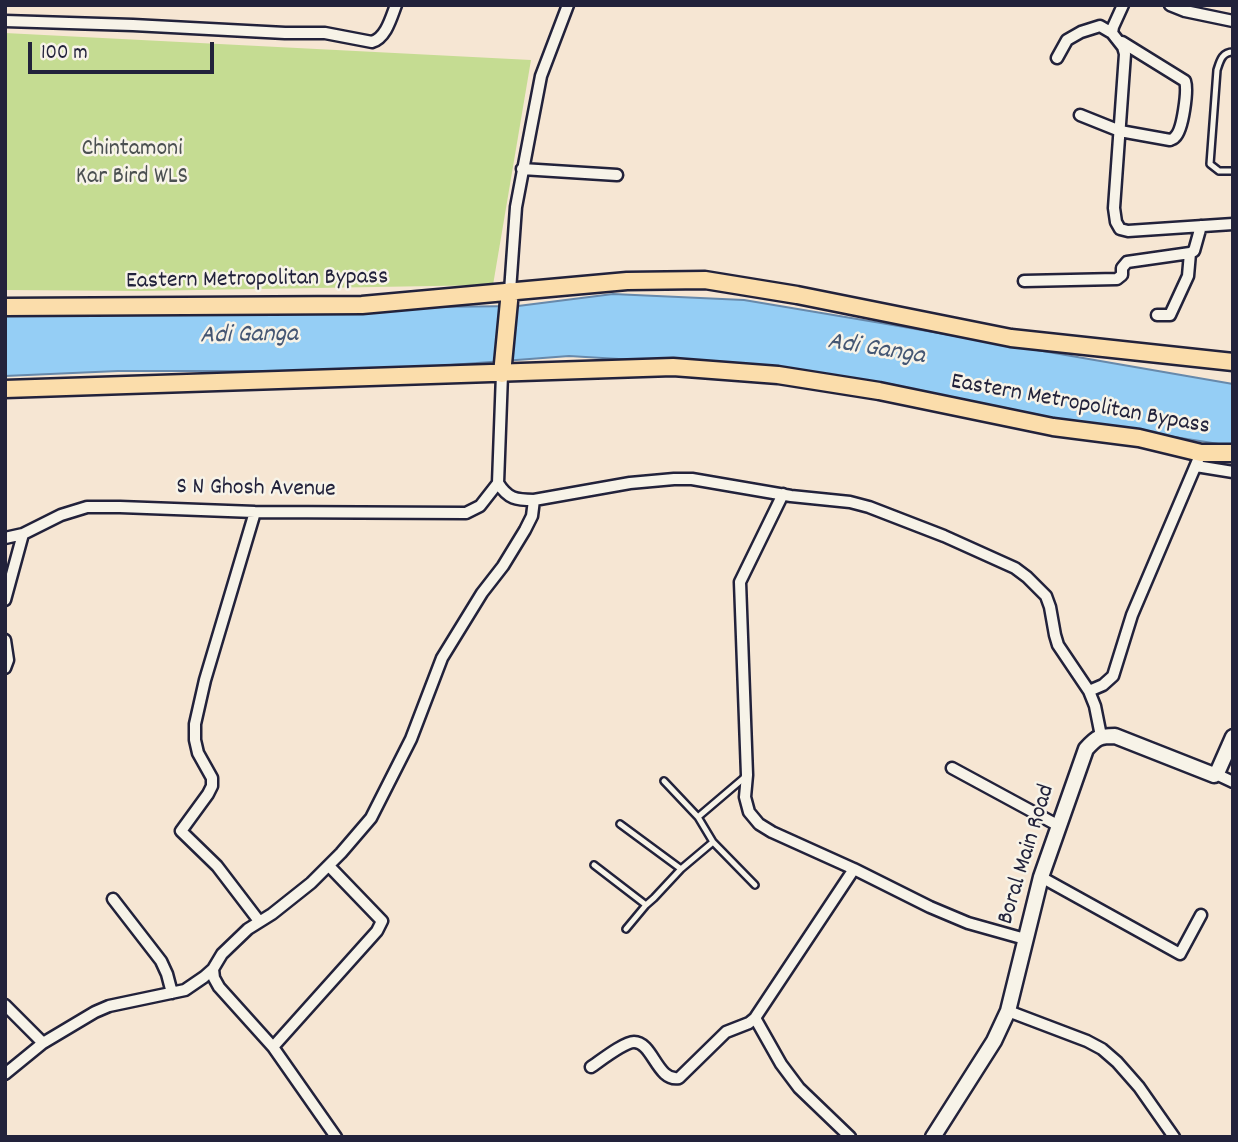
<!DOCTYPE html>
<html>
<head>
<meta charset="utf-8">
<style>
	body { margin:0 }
	#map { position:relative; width:1238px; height:1142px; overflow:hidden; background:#f6e6d3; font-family:Dekko,sans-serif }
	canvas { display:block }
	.frame { position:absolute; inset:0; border:7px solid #22223b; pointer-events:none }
	.scale { position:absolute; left:28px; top:42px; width:186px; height:32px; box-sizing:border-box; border:4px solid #22223b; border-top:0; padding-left:9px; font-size:21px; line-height:24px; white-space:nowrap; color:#22223b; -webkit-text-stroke:5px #f7f3e8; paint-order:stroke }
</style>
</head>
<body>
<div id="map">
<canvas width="1238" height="1142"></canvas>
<div class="frame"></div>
<div class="scale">100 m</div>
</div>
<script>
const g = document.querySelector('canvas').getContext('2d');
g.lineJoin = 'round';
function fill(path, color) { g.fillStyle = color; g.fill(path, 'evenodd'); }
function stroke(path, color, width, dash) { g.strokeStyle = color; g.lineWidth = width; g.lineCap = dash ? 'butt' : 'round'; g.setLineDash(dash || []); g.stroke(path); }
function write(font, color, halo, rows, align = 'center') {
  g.font = font + ' Dekko,sans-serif'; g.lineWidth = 5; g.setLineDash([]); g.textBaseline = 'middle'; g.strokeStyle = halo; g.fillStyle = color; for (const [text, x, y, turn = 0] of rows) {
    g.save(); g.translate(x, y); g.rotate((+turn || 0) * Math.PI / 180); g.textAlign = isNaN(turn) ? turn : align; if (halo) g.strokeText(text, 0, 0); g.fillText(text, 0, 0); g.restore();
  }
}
fill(new Path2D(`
	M5 33 531 60 493 285 139 291 5 290Z`), '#c5dc92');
const water = new Path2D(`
	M613 294 744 300 881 323 1233 384V445H1225L1041 416 802 370 569 356 372 371H118L5 376V312L518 306Z`);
fill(water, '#95cef5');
stroke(water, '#6789ab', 2);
const service = new Path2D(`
	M1233 52C1222 52 1220 61 1217 70L1210 164 1219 171H1233
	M745 777 698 817 713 842 755 885
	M664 781 698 817
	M620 824 681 869
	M594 865 646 905 654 898 681 869 713 842
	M626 929 646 905`);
const minor = new Path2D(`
	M1123 5 1113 27 1112 33 1123 47 1125 54 1114 208 1116 222 1120 229 1128 231 1233 224
	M1170 5 1185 11 1233 21
	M5 21 133 25 285 33H325L372 42C386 38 391 18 396 5
	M1057 58 1067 40 1081 32 1100 26 1112 33
	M1080 115 1120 131 1170 140C1172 139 1174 139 1175 137 1183 130 1188 90 1185 81L1122 42
	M522 169 617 175
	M1024 281 1117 279 1122 275V268L1127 262 1190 253 1194 251 1201 226
	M510 291 516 207 531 128 541 76 568 5
	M1157 315H1170L1188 276 1190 253
	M502 374 498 483C508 499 516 500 534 500L630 483 674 479H692L791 496 850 502 869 507 944 536 1015 568 1027 577 1046 596 1050 607 1055 635 1058 645 1089 691 1095 706 1101 736
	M1196 466 1233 472
	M783 494 740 582 747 775 745 797 749 812 759 824 772 832 854 869 930 907 968 923 1025 939
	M255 512 205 680 195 724V740L198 753 212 778V786L208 794 181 831 217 866 259 921
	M5 538 23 534 61 515 87 507H120L255 512 466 513 480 506 498 483
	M5 600 23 534
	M5 640 8 660 5 668
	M1089 691 1103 685 1113 676 1132 615 1201 453
	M952 768 1059 826
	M1216 774 1233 782
	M1041 877 1180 954 1201 915
	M113 899 161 961 167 974 172 993
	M5 1005 43 1043
	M1008 1011 1087 1041 1102 1049 1117 1062 1139 1087 1174 1137
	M755 1018 781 1064 799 1088 850 1137
	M273 1047 377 931 382 921 329 866
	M591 1067C600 1061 624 1042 634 1042 653 1042 657 1082 679 1078L726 1032 749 1023 755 1018 854 869
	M5 1074 43 1043 95 1012 109 1006 185 990 204 977 213 969
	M336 1137 273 1047 219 987 214 978 213 969 222 954 248 929 272 914 311 883 341 853 371 818 411 739 442 658 482 593 503 566 525 530 532 516 534 500`);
const secondary = new Path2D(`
	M933 1137 994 1041 1008 1011 1041 877 1086 749C1097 737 1099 736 1115 736L1214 775 1218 771 1233 737`);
const primary = new Path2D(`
	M5 307 362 305 627 281 705 280 797 295 1011 338 1233 362
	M502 374 510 291
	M5 389 673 367 778 375 879 391 1053 427 1139 438 1201 453H1233`);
stroke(service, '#22223b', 10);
stroke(minor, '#22223b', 15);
stroke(secondary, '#22223b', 19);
stroke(primary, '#22223b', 21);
stroke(service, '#f7f3e8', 5);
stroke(minor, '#f7f3e8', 10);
stroke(secondary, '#f7f3e8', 14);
stroke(primary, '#fbddab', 16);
write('24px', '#4b5051', '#f7f3e8', [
	["Chintamoni",132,151],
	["Kar Bird WLS",132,179]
]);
write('24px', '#22223b', '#f7f3e8', [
	["Eastern Metropolitan Bypass",257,281,-1],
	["Eastern Metropolitan Bypass",1080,406,10],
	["S N Ghosh Avenue",256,490,1],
	["Boral Main Road",1028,855,-73]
]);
write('italic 26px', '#445673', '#f7f3e8', [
	["Adi Ganga",249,337,-1],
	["Adi Ganga",876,351,9]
]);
</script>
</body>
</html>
